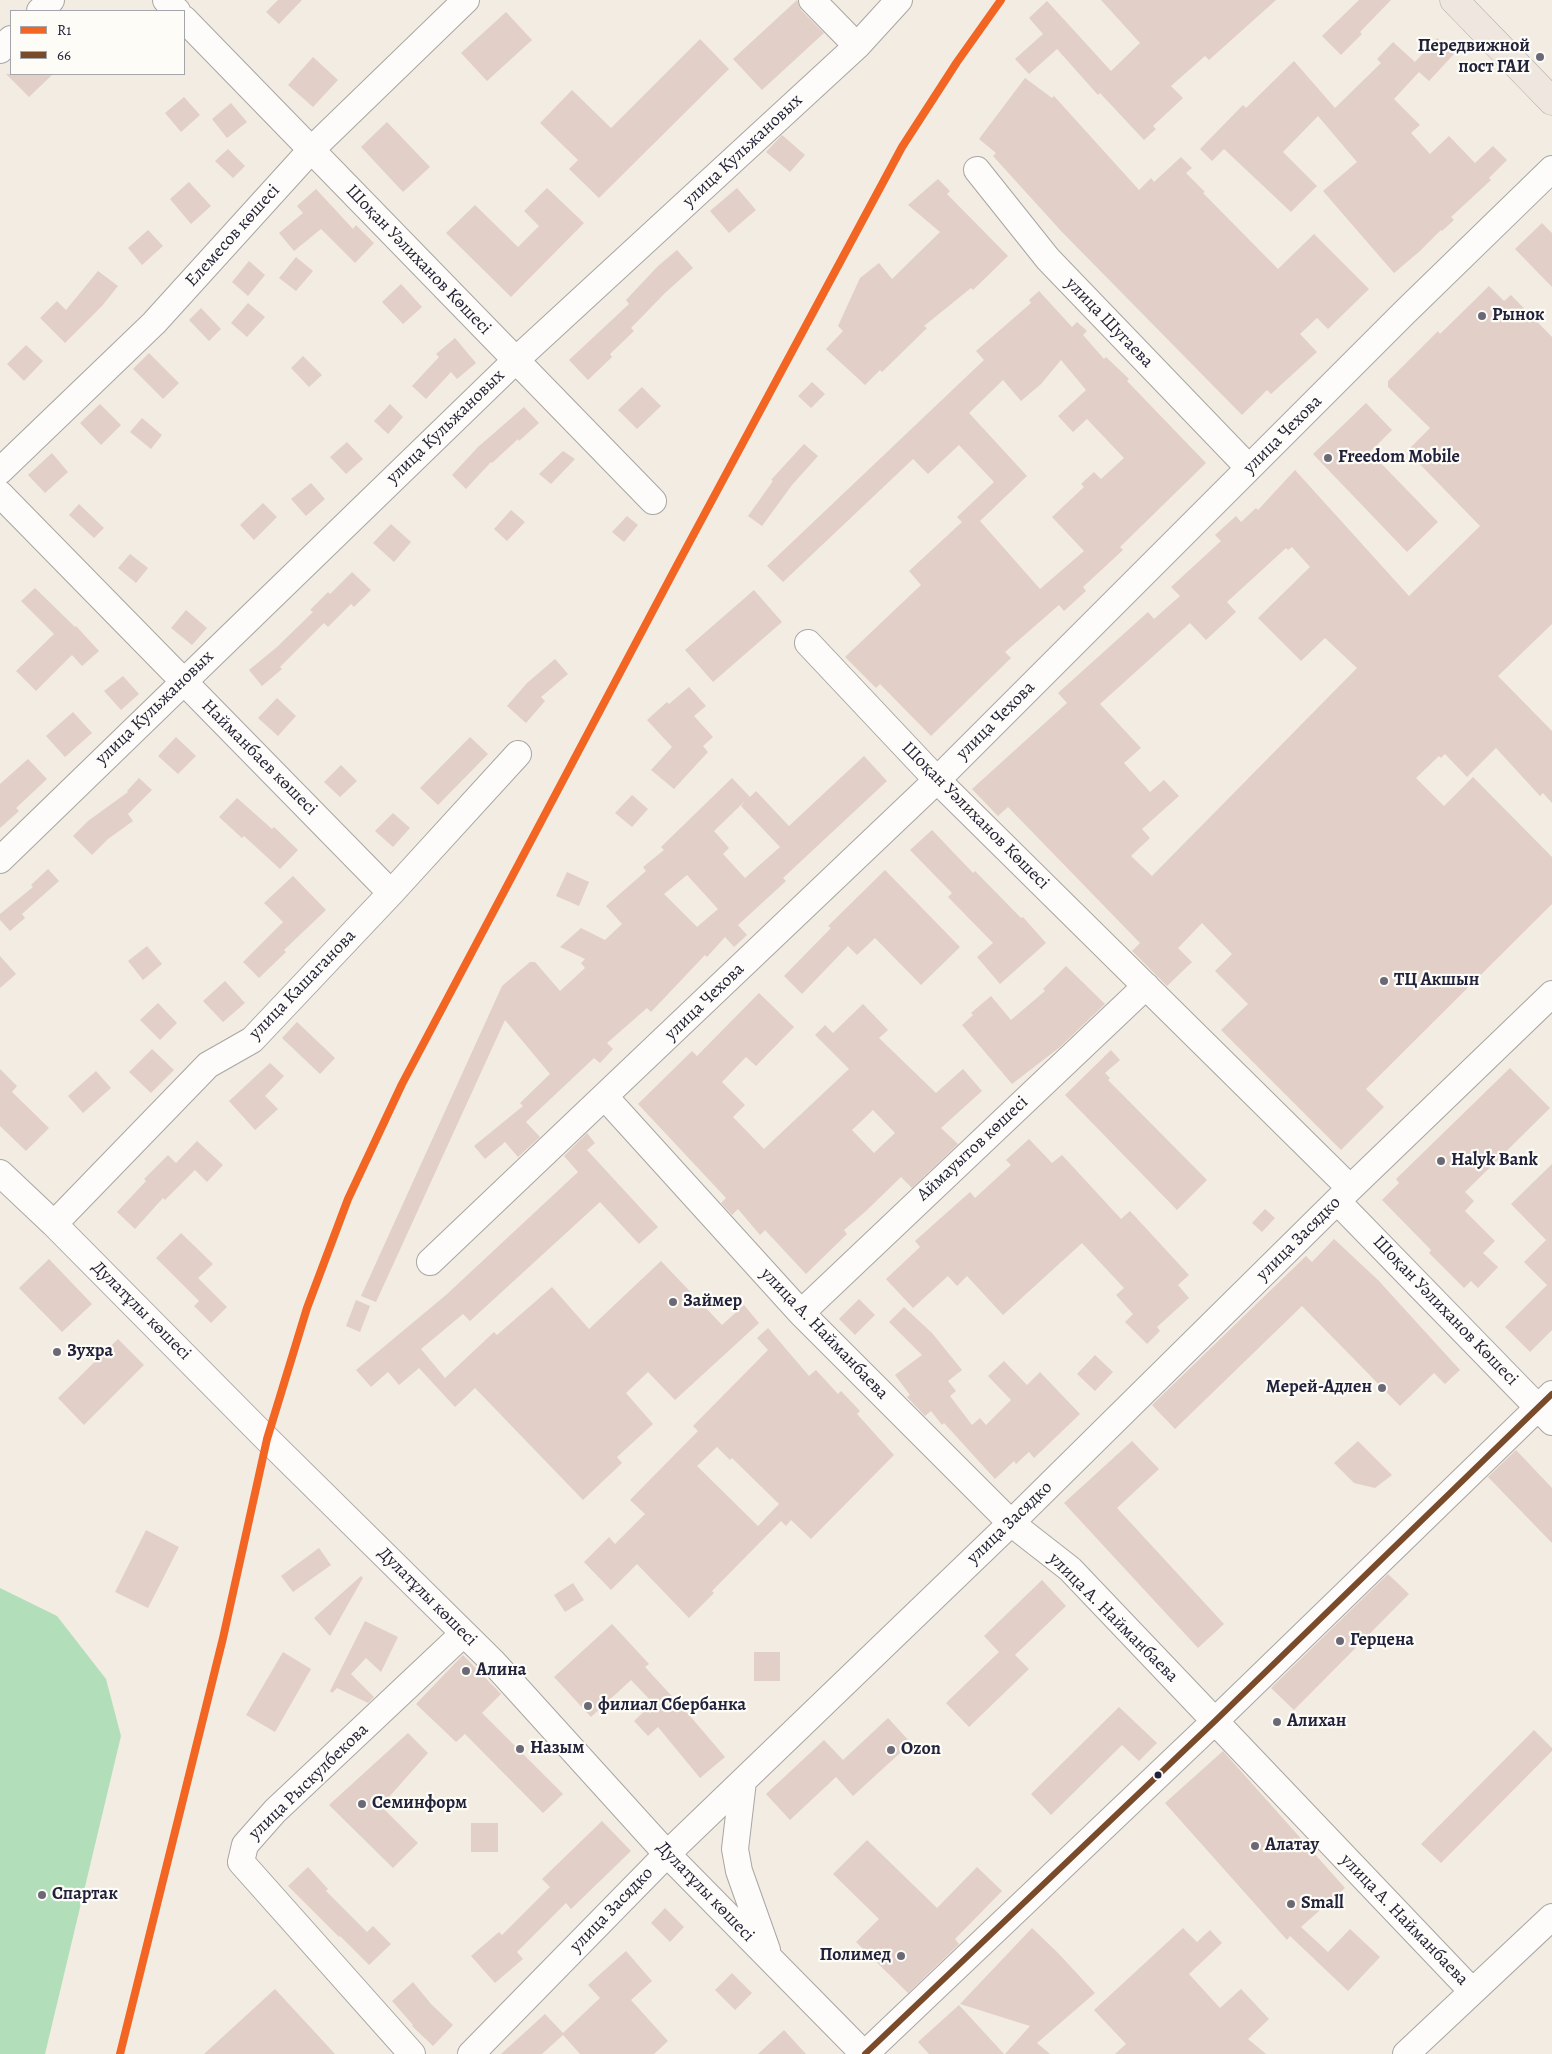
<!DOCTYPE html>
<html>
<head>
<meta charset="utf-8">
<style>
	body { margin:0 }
	#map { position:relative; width:1552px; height:2054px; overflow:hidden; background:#f2ece2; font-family:Alegreya,serif }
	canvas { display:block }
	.legend { position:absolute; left:10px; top:10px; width:175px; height:65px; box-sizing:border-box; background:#fdfcf7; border:1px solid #a5a5ac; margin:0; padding:6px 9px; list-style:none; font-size:15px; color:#22223b }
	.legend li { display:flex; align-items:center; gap:10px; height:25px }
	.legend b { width:25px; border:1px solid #a5a5ac }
</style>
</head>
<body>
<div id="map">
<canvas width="1552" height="2054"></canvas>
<ul class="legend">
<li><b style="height:6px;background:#f26522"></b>R1</li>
<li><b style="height:6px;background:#7a4b2a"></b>66</li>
</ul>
</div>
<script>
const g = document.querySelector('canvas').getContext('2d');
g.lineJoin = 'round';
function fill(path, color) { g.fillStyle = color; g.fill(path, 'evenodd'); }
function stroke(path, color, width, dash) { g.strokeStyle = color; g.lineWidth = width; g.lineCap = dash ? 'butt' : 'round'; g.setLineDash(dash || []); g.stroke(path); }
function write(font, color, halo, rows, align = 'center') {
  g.font = font + ' Alegreya,serif'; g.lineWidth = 4.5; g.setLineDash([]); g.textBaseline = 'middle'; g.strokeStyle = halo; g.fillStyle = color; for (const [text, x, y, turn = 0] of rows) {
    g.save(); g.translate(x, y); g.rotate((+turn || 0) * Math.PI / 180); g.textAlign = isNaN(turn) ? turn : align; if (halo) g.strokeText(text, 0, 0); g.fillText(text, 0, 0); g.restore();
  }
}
fill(new Path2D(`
	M0 1588 57 1616 106 1679 121 1736 45 2054H0Z`), '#b2dfba');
fill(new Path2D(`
	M278 0H302L279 24 266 12Z
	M797 0 801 10 824 33 762 90 733 59Z
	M1101 0H1276L1209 60 1205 56 1171 86 1183 98 1153 126 1156 129 1144 140 1100 93 1098 95 1057 49 1029 74 1015 59 1043 34 1029 18 1047 1 1111 71 1140 43Z
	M1359 0H1391L1360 32 1362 34 1341 55 1322 36Z
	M506 12 532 40 487 81 461 53Z
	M1437 38 1454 54 1429 81 1419 72 1394 99 1420 125 1411 133 1430 154 1449 136 1475 163 1493 146 1507 160 1489 178 1491 180 1451 217 1454 220 1442 231 1441 230 1420 251 1394 273 1323 191 1357 162 1318 116 1283 152 1317 186 1291 212 1224 149 1212 161 1200 149 1243 105 1246 108 1294 61 1335 108 1381 63 1377 59 1393 42 1415 62Z
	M700 39 729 69 599 198 569 169 578 160 540 123 572 90 611 128Z
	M313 57 338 80 313 107 288 85Z
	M6 74H53L29 97Z
	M1025 78 1052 98 1054 96 1139 190 1151 178 1154 182 1181 157 1192 168 1186 173 1205 192 1203 193 1278 269 1314 234 1369 289 1328 329 1317 318 1300 334 1317 352 1271 394 1267 390 1242 415 1062 232 993 156 996 153 979 139Z
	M184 97 200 115 181 132 165 113Z
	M231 103 247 122 227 138 212 119Z
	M387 122 430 167 403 192 361 147Z
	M782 135 805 155 790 172 766 152Z
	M228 149 245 166 233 178 215 161Z
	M938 179 950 191 947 194 1008 256 973 290 971 288 924 326 927 328 882 372 880 370 865 385 826 349 843 331 838 326 860 278 879 263 892 279 940 232 908 205Z
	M189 182 211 206 191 224 170 199Z
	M547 188 584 223 511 297 446 233 475 205 518 247 539 226 524 211Z
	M737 188 756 210 729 233 710 211Z
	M316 189 353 229 356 225 374 243 355 263 321 229 294 251 279 233 303 213 297 206Z
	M1542 223 1552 233V287L1515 249Z
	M148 230 163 246 142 265 128 248Z
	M677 250 693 268 665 293 631 328 634 331 610 354 612 357 588 380 569 360 629 304 626 300 658 266Z
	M296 257 313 271 296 291 279 278Z
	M249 261 265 275 248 296 232 282Z
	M98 271 118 286 102 306 65 343 40 318 57 301 66 310Z
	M401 284 422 307 403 324 382 302Z
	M1489 286 1504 301 1511 295 1552 337V624L1498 676 1552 731V803L1543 793 1540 796 1496 748 1467 777 1445 754 1441 758 1439 756 1416 778 1444 806 1473 777 1552 857V904L1366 1089 1384 1107 1341 1150 1221 1030 1248 1004 1215 971 1232 954 1202 923 1178 948 1192 962 1167 986 1132 951 1140 943 1008 807 998 816 972 789 1067 703 1058 693 1148 612 1154 619 1180 596 1171 587 1221 541 1215 535 1236 516 1241 522 1256 508 1258 510 1295 470 1409 596 1480 526 1407 451 1430 428 1388 387V381L1438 331 1440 334ZM1292 547 1310 567 1258 618 1301 661 1325 638 1357 668 1152 876 1131 856 1150 838 1142 829 1179 796 1164 780 1150 792 1124 763 1141 748 1100 704 1190 623 1206 640 1236 612 1227 602 1286 548 1288 550Z
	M1039 291 1072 327 1077 322 1087 331 1083 335 1104 359 1106 357 1129 379 1127 381 1206 463 1120 547 1123 550 1083 587 1086 591 1064 611 1059 605 1005 652 1011 658 931 736 880 684 876 688 845 657 921 585 909 571 962 522 957 517 994 482 959 445 928 474 913 459 783 582 767 566 984 360 976 351 1031 303 1029 300ZM1061 360 1086 390 1058 416 1073 432 1087 419 1124 458 1101 479 1094 472 1081 484 1084 487 1052 517 1084 551 1040 589 980 521 1027 476 969 413 1003 380 1021 401 1041 384Z
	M248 303 265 317 247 337 231 323Z
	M201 308 221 329 209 341 189 320Z
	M455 338 476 363 457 379 451 372 426 399 412 386 439 357 436 354Z
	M26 345 43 361 24 381 7 364Z
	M149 353 179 383 163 399 133 369Z
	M303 356 322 375 309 387 291 368Z
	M812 382 825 394 811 408 798 396Z
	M642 387 661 406 637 429 618 410Z
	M1366 403 1392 430 1370 452 1438 522 1407 552 1313 454Z
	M100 404 121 425 101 445 80 423Z
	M390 404 403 417 388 434 374 421Z
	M524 407 539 423 519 441 518 439 492 463 491 462 466 489 452 475 478 447Z
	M142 418 162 435 151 449 130 432Z
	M347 442 363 459 346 474 330 457Z
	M804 444 818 456 792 485 762 526 748 516 773 481 771 480Z
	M563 451 575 459 551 484 539 474Z
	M52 453 68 472 45 493 28 475Z
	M311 483 325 499 306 516 291 499Z
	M263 503 277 517 254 540 240 525Z
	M79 504 104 528 94 538 69 515Z
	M511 510 525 522 507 541 494 529Z
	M627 516 638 525 624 542 612 532Z
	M391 524 411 542 394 562 373 543Z
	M130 554 148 568 136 583 118 568Z
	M352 572 371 590 354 607 351 604 328 627 324 623 280 667 282 669 262 686 249 670 277 647 313 612 310 610 328 592 330 594Z
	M35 588 75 627 76 626 99 651 82 666 72 655 36 691 16 671 54 634 21 601Z
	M754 590 782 622 713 682 685 650Z
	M186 610 207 628 192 645 171 628Z
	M555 659 568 674 541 697 545 701 526 723 507 706 527 683Z
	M123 676 139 694 121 710 104 691Z
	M689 687 706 706 694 716 713 737 703 746 708 752 674 789 651 770 672 747 647 720 667 702 669 704Z
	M277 698 296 716 278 736 258 718Z
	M73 712 92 733 65 757 46 736Z
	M176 737 196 756 178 774 158 756Z
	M470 737 488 754 438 805 420 788Z
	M864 756 887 781 783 878 786 881 738 925 747 935 734 947 725 937 707 957 705 955 651 1012 647 1008 607 1043 613 1049 600 1063 594 1058 526 1122 540 1137 518 1157 505 1142 485 1159 474 1146 523 1106 520 1103 550 1074 505 1020 376 1302 361 1296 502 986 530 962H535L560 991 585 968 581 963 585 959 560 947 581 928 605 940 622 924 606 906 646 871 643 867 664 850 661 847 732 778 750 797 756 791 789 826ZM745 801 741 806 780 847 745 878 723 854 729 848 714 831ZM687 875 718 909 697 927 664 894Z
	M28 759 47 779 16 808 19 811 0 828V784Z
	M341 765 357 781 340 797 324 782Z
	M139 778 152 790 128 814 133 821 108 839 92 855 73 836 88 821 128 792 127 791Z
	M632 795 648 809 632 827 615 813Z
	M237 798 272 829 274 827 298 850 280 869 244 836 242 838 219 817Z
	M393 813 410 828 393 847 375 831Z
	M932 830 973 873 975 871 1021 918 1023 917 1046 943 1000 984 977 957 993 943 948 897 952 893 910 850Z
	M48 869 59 881 22 914 25 918 10 931 0 920V914L33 887 31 885Z
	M885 870 960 947 921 985 875 938 857 955 848 946 802 994 784 976 831 928 828 926Z
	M567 872 589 882 579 906 556 896Z
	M293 876 326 910 284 950 286 952 259 978 243 962 283 922 264 903Z
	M147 946 162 964 143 980 128 961Z
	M0 956 16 974 0 988Z
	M1066 966 1105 1004 1060 1047 1012 1084 962 1025 973 1015 971 1013 991 996 1011 1020 1045 991 1043 989Z
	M225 981 245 1003 223 1022 203 1001Z
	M759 993 794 1027 756 1066 746 1057 722 1082 745 1105 733 1117 764 1149 849 1069 815 1035 825 1025 833 1033 863 1004 888 1030 879 1038 936 1093 963 1069 982 1091 941 1128 958 1144 912 1188 901 1177 866 1211 844 1230 847 1234 806 1274 765 1230 760 1235 738 1209 732 1215 721 1203 726 1198 638 1104 692 1051 697 1056ZM873 1110 895 1133 874 1153 852 1130Z
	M158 1003 177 1023 160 1040 140 1020Z
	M297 1022 335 1058 320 1074 282 1038Z
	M152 1049 174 1070 151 1093 129 1072Z
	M1111 1050 1120 1060 1105 1073 1110 1078 1108 1080 1207 1180 1177 1210 1065 1095Z
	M270 1063 284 1076 265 1096 278 1109 255 1130 229 1101Z
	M1510 1068 1550 1108 1465 1192 1474 1201 1465 1211 1495 1241 1483 1253 1498 1267 1478 1288 1471 1281 1464 1288 1429 1253 1431 1250 1382 1200 1399 1183 1396 1179Z
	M0 1069 17 1086 12 1092 49 1128 26 1151 0 1126Z
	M96 1071 111 1088 83 1113 68 1096Z
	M587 1133 595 1143 587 1150 658 1227 639 1244 600 1202 470 1321 463 1314 421 1349 445 1378 494 1332 497 1335 552 1287 589 1329 661 1261 722 1325 744 1305 759 1323 675 1400 648 1372 626 1393 653 1424 617 1457 622 1463 583 1500 475 1388 455 1407 419 1368 399 1385 388 1372 371 1387 356 1370 446 1295 578 1172 564 1156Z
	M1029 1139 1052 1163 1062 1155 1121 1219 1130 1211 1189 1275 1178 1285 1189 1298 1157 1327 1160 1331 1147 1344 1125 1322 1133 1314 1116 1295 1124 1288 1082 1243 1003 1315 967 1276 957 1286 948 1276 913 1308 886 1279 920 1247 915 1241 970 1192 975 1198 1011 1165 1006 1160Z
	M197 1141 223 1165 207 1182 195 1170 165 1200 163 1198 135 1229 117 1212 146 1181 144 1179 168 1155 176 1163Z
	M1552 1164V1330L1530 1352 1505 1327 1547 1285 1524 1262 1546 1240 1511 1204Z
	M1265 1209 1275 1218 1262 1232 1252 1223Z
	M181 1233 213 1264 198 1278 227 1307 211 1323 194 1306 199 1301 156 1258Z
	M1334 1239 1378 1280 1460 1370 1445 1384 1434 1373 1400 1406 1302 1306 1175 1429 1152 1405 1306 1256 1312 1262Z
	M49 1259 92 1304 62 1332 19 1288Z
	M859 1299 875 1315 855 1335 839 1319Z
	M356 1300 370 1306 360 1332 346 1326Z
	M904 1307 932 1333 962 1370 948 1381 956 1391 950 1396 972 1425 980 1418 986 1425 1011 1400 988 1376 1004 1361 1027 1385 1040 1372 1080 1414 1034 1458 1029 1452 1016 1464 1014 1461 995 1479 944 1423 942 1425 931 1411 925 1416 907 1397 910 1395 895 1375 922 1355 889 1322Z
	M768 1328 809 1376 816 1370 838 1394 841 1391 860 1411 857 1414 894 1455 811 1539 791 1520 786 1526 781 1521 712 1591 714 1593 689 1618 637 1564 611 1590 584 1562 609 1537 615 1544 645 1514 630 1500 698 1431 693 1426 768 1350 757 1338ZM717 1447 730 1460 732 1458 779 1504 758 1526 697 1466Z
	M118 1339 144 1365 84 1425 58 1398Z
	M1095 1355 1113 1372 1095 1391 1077 1374Z
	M1132 1441 1159 1469 1117 1508 1224 1624 1198 1648 1064 1503Z
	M1358 1441 1392 1475 1375 1488 1354 1483 1334 1463Z
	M1516 1450 1552 1488V1543L1488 1477Z
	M146 1530 179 1547 148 1608 115 1592Z
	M319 1548 331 1565 293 1592 281 1576Z
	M1388 1574 1409 1594 1294 1710 1271 1688Z
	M361 1576 363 1578 330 1636 314 1618Z
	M1042 1580 1066 1606 1015 1655 1029 1669 969 1727 946 1703 999 1652 984 1636Z
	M573 1583 584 1600 565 1612 554 1595Z
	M365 1621 398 1637 381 1672 366 1658 351 1674 374 1697 368 1703 337 1688 332 1693 330 1691Z
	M612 1624 649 1664 645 1667 690 1716 725 1757 700 1778 658 1727 648 1736 634 1721 653 1703 631 1680 591 1717 554 1677Z
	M283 1652 311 1669 275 1732 246 1715Z
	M754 1652H780V1681H754Z
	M463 1655 501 1694 482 1713 563 1794 543 1813 465 1734 456 1742 416 1704Z
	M1119 1707 1157 1743 1139 1761 1122 1745 1051 1815 1031 1794Z
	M888 1718 911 1743 853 1796 836 1777 790 1820 766 1794 824 1740 843 1760Z
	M1534 1730 1552 1748V1751L1441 1863 1421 1844Z
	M408 1733 428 1753 381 1806 418 1843 393 1868 329 1805Z
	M1223 1751 1345 1888 1301 1927 1328 1952 1350 1929 1380 1957 1348 1991 1290 1936 1287 1940 1165 1803Z
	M602 1821 631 1851 571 1909 566 1903 517 1952 523 1959 495 1983 471 1956 499 1932 502 1935 550 1887 542 1879Z
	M471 1823H498V1852H471Z
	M867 1840 937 1908 977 1867 1002 1891 955 1939 959 1944 908 1993 856 1942 879 1919 833 1874Z
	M308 1867 328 1889 326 1891 367 1932 373 1926 391 1944 369 1965 340 1936 339 1937 288 1886Z
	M665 1908 684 1927 670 1942 651 1923Z
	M1032 1928 1059 1954 1095 1993 1037 2043 1050 2054H1005L1030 2026 960 2004Z
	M1183 1928 1197 1942 1210 1930 1222 1943 1189 1974 1220 2008 1241 1989 1269 2019 1248 2039 1266 2054H1115L1126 2044 1094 2010Z
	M626 1951 652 1981 631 2000 668 2041 654 2054H580L563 2035 542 2054H501L545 2014 563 2033 600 1998 588 1985Z
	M732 1973 752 1993 735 2010 715 1990Z
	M413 1982 431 2004 453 2025 433 2046 412 2026 413 2025 392 2001Z
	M275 1989 335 2054H204Z
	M959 2005 1004 2054H929L918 2042Z
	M784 2030 806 2054H758Z`), '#e1cfc8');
const minor = new Path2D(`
	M166 0 177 11
	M812 0 857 46
	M40 11 51 0
	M184 19 653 501
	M0 50 11 39
	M977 170 1048 259 1249 468
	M0 471 154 323 311 150 466 0
	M0 494 391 893
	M808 643 937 780 1350 1188
	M0 860 516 360 857 46 899 0
	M605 1097 801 1313 1011 1523 1070 1569 1472 1991
	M0 1173 54 1224 267 1439 493 1662 667 1854 864 2054
	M1337 1201 1552 1422
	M54 1224 208 1065 252 1040 391 893 518 754
	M430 1262 937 780 1405 312 1552 169
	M801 1313 1146 986
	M743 1781 735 1849 739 1871 767 1950
	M412 2054 241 1862 245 1845 275 1811 463 1634
	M471 2054 667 1854 1011 1523 1337 1201 1552 994
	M865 2054 1215 1721 1552 1394
	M1406 2054 1552 1917`);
const major = new Path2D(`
	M1454 0 1552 101`);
stroke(minor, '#a9a6a3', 28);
stroke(major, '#a9a6a3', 29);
stroke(minor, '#fdfcfb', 26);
stroke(major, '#efe7df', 28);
stroke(new Path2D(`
	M865 2054 1215 1721 1552 1394`), '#7a4b2a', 6);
stroke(new Path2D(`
	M120 2054 223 1638 267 1439 307 1308 348 1199 402 1084 675 569 902 147 957 62 1001 0`), '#f26522', 8);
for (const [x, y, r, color] of [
	[1540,57,5,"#6b6975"],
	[1482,316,5,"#6b6975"],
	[1328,458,5,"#6b6975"],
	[1384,981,5,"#6b6975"],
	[1441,1161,5,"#6b6975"],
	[673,1302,5,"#6b6975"],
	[57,1352,5,"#6b6975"],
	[1382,1388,5,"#6b6975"],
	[1340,1641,5,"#6b6975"],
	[466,1671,5,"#6b6975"],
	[588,1706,5,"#6b6975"],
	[1277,1722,5,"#6b6975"],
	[520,1749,5,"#6b6975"],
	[891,1750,5,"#6b6975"],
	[1158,1775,4.5,"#22223b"],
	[362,1804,5,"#6b6975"],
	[1255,1846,5,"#6b6975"],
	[42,1895,5,"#6b6975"],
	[1291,1904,5,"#6b6975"],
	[901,1956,5,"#6b6975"]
]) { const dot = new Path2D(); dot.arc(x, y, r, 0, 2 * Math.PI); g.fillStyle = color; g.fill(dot); stroke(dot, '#fdfcf7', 2); }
write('bold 18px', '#22223b', '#fdfcf7', [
	["Передвижной",1530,47,"right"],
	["пост ГАИ",1530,68,"right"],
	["Рынок",1492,316],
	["Freedom Mobile",1338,458],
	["ТЦ Акшын",1394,981],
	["Halyk Bank",1451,1161],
	["Займер",683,1302],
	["Зухра",67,1352],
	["Мерей-Адлен",1372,1388,"right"],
	["Герцена",1350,1641],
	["Алина",476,1671],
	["филиал Сбербанка",598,1706],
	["Алихан",1287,1722],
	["Назым",530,1749],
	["Ozon",901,1750],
	["Семинформ",372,1804],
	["Алатау",1265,1846],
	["Спартак",52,1895],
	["Small",1301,1904],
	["Полимед",891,1956,"right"]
], 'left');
write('18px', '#22223b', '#fdfcf7', [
	["улица Кульжановых",743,151,-43],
	["Елемесов көшесі",233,236,-48],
	["Шоқан Уәлиханов Көшесі",418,260,46],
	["улица Шугаева",1109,323,46],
	["улица Кульжановых",446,427,-44],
	["улица Чехова",1283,435,-45],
	["улица Кульжановых",155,708,-44],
	["улица Чехова",996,721,-45],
	["Найманбаев көшесі",259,758,45],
	["Шоқан Уәлиханов Көшесі",975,816,45],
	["улица Кашаганова",303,985,-46],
	["улица Чехова",705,1002,-44],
	["Аймауытов көшесі",973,1149,-43],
	["улица Засядко",1299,1239,-45],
	["Дулатұлы көшесі",141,1311,45],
	["Шоқан Уәлиханов Көшесі",1445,1311,46],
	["улица А. Найманбаева",824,1334,46],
	["улица Засядко",1010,1523,-44],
	["Дулатұлы көшесі",427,1597,45],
	["улица А. Найманбаева",1113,1618,45],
	["улица Рыскулбекова",309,1782,-44],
	["Дулатұлы көшесі",705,1892,46],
	["улица Засядко",612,1910,-46],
	["улица А. Найманбаева",1404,1920,46]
]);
</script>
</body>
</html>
